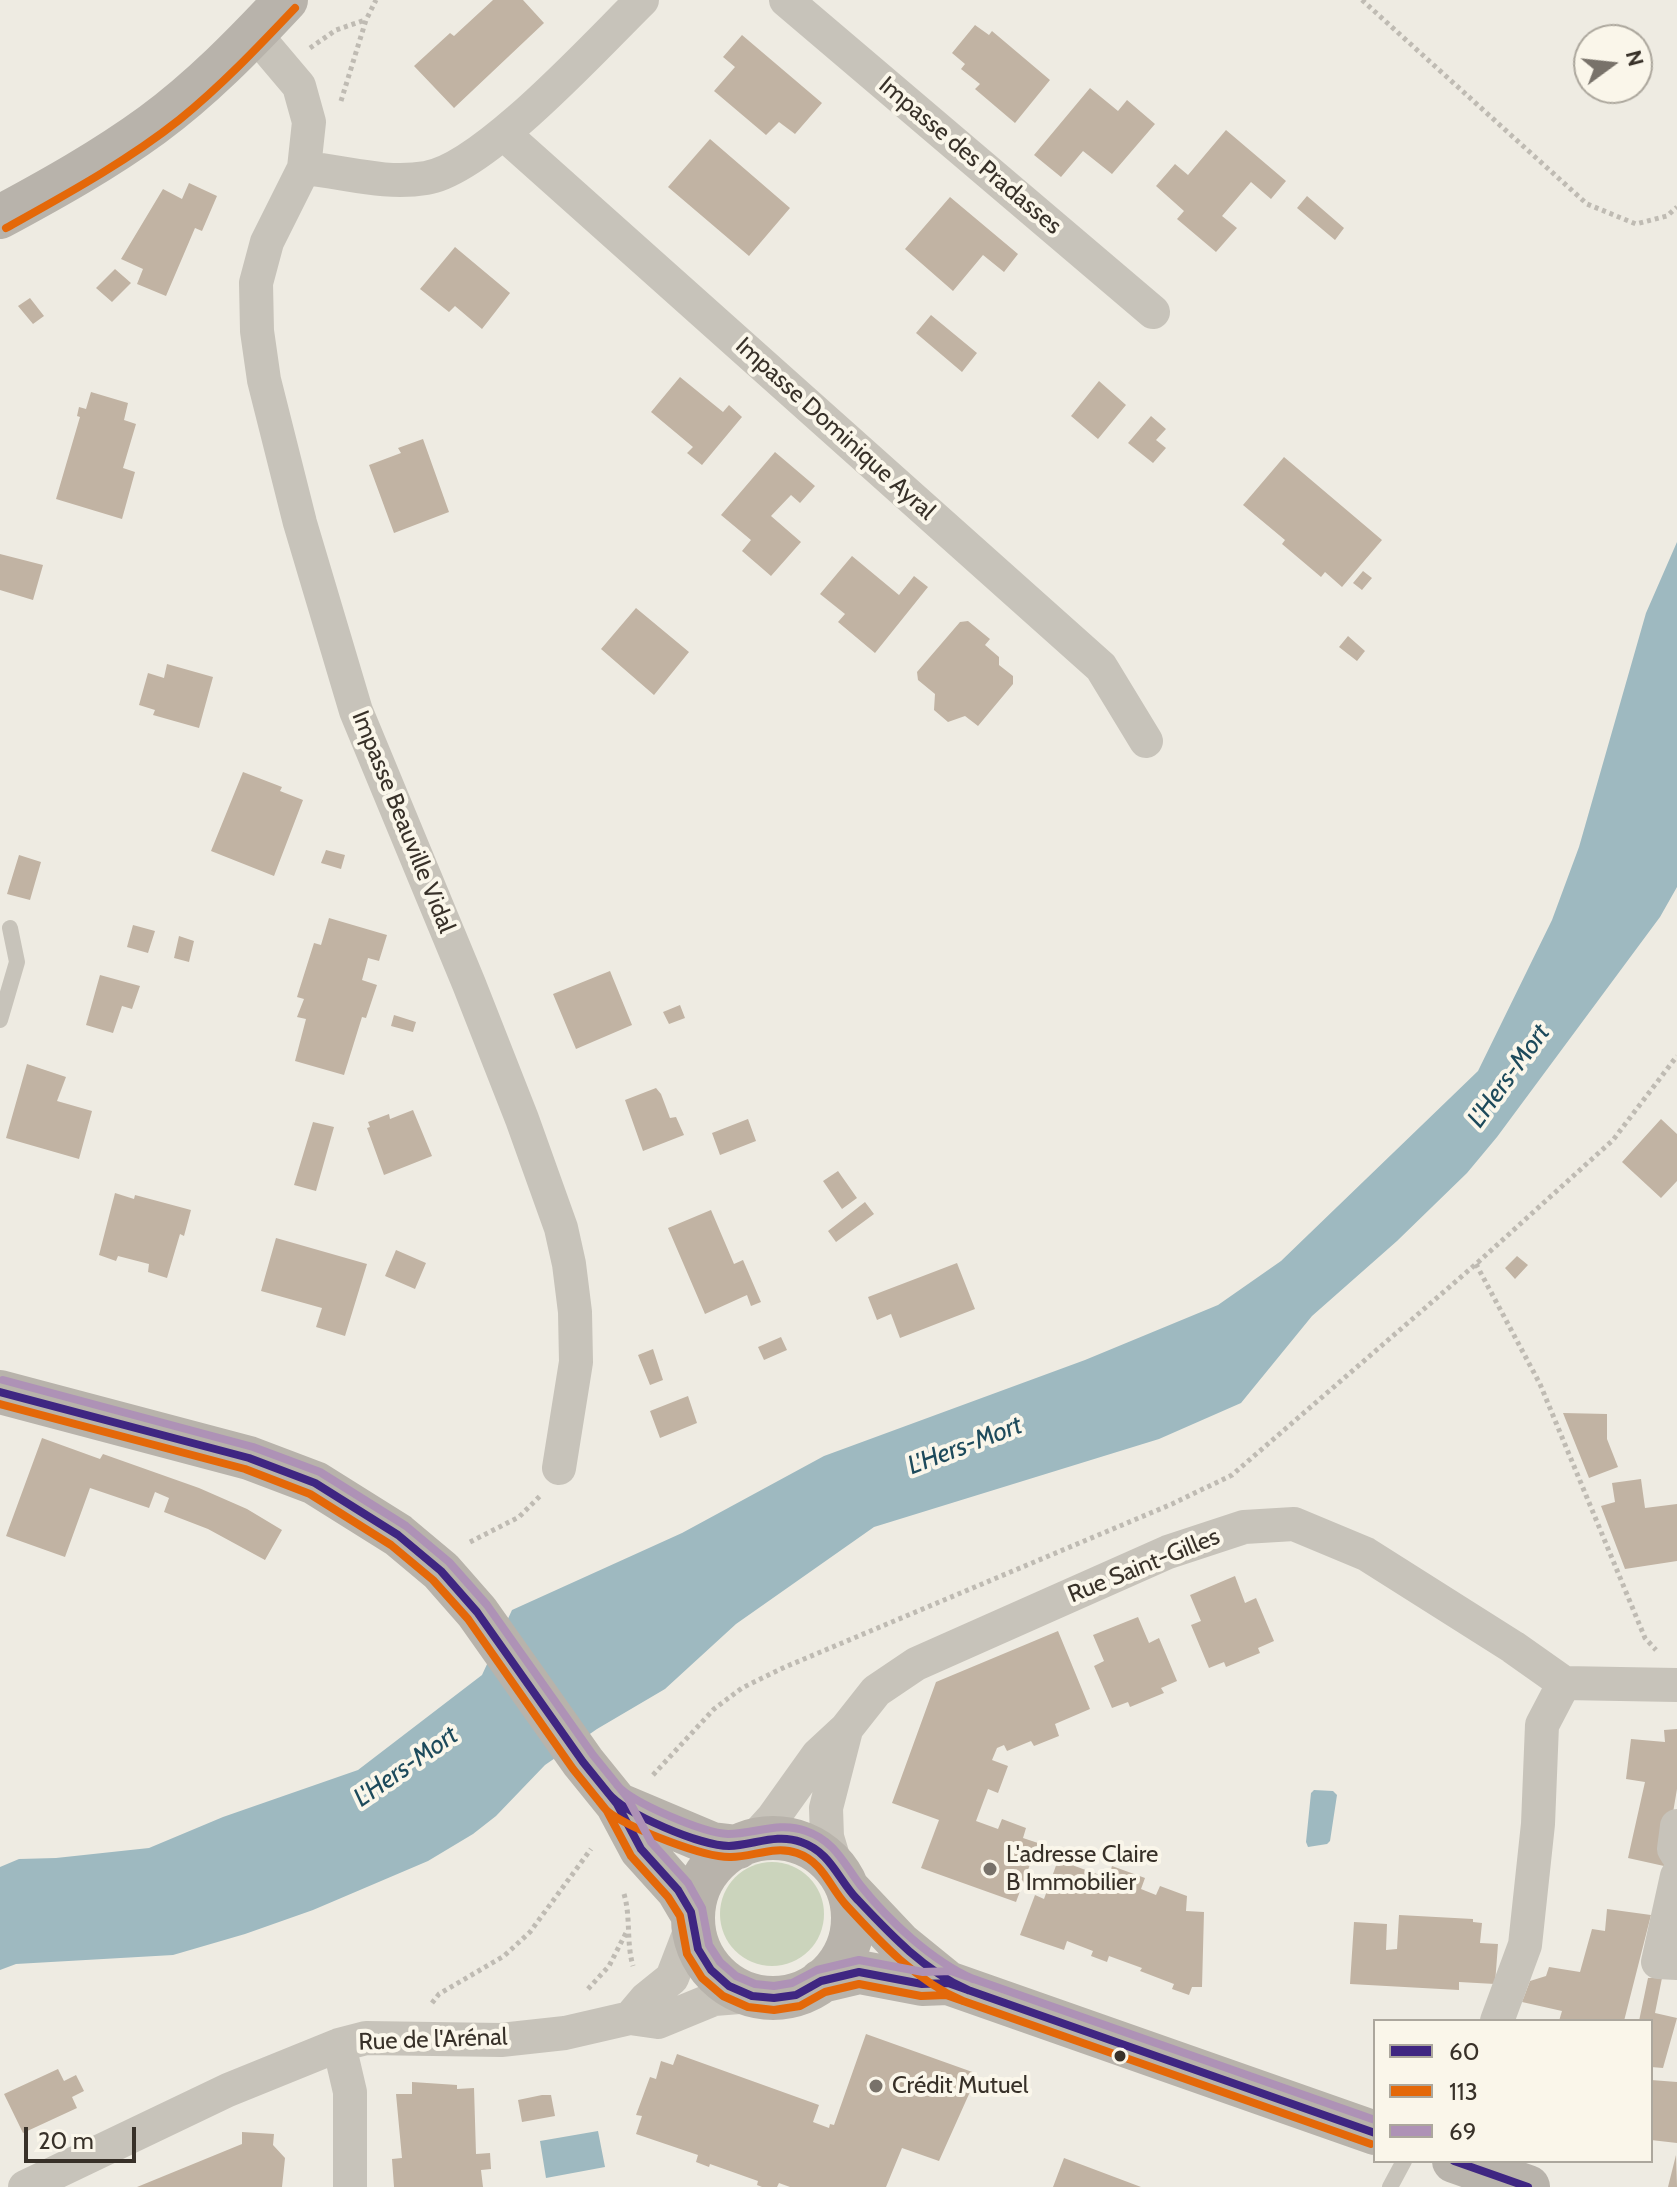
<!DOCTYPE html>
<html>
<head>
<meta charset="utf-8">
<style>
	body { margin:0 }
	#map { position:relative; width:1677px; height:2187px; overflow:hidden; background:#eeebe2; font-family:Cabin,sans-serif }
	canvas { display:block }
	.legend { position:absolute; left:1373px; top:2019px; width:280px; height:144px; box-sizing:border-box; background:#faf6ea; border:2px solid #aca79d; margin:0; padding:10px 14px; list-style:none; font-size:24px; color:#383129 }
	.legend li { display:flex; align-items:center; gap:16px; height:40px }
	.legend b { width:40px; border:2px solid #aca79d }
	.north { position:absolute; left:1573px; top:24px; width:80px; height:80px; box-sizing:border-box; background:#faf6ea; border:2px solid #aca79d; border-radius:50%; rotate:75deg; font-size:22px; font-weight:700; line-height:32px; text-align:center; color:#383129 }
	.north::after { content:''; display:block; margin:auto; width:28px; height:36px; background:#78726a; clip-path:polygon(50% 0,100% 100%,50% 72%,0 100%) }
	.scale { position:absolute; left:24px; top:2127px; width:112px; height:36px; box-sizing:border-box; border:4px solid #383129; border-top:0; padding-left:10px; font-size:24px; line-height:28px; white-space:nowrap; color:#383129; -webkit-text-stroke:6px #faf6ea; paint-order:stroke }
</style>
</head>
<body>
<div id="map">
<canvas width="1677" height="2187"></canvas>
<ul class="legend">
<li><b style="height:10px;background:#3f2682"></b>60</li>
<li><b style="height:10px;background:#e46809"></b>113</li>
<li><b style="height:10px;background:#ae92b6"></b>69</li>
</ul>
<div class="north">N</div>
<div class="scale">20 m</div>
</div>
<script>
const g = document.querySelector('canvas').getContext('2d');
g.lineJoin = 'round';
function fill(path, color) { g.fillStyle = color; g.fill(path, 'evenodd'); }
function stroke(path, color, width, dash) { g.strokeStyle = color; g.lineWidth = width; g.lineCap = dash ? 'butt' : 'round'; g.setLineDash(dash || []); g.stroke(path); }
function write(font, color, halo, rows, align = 'center') {
  g.font = font + ' Cabin,sans-serif'; g.lineWidth = 8; g.setLineDash([]); g.textBaseline = 'middle'; g.strokeStyle = halo; g.fillStyle = color; for (const [text, x, y, turn = 0] of rows) {
    g.save(); g.translate(x, y); g.rotate((+turn || 0) * Math.PI / 180); g.textAlign = isNaN(turn) ? turn : align; if (halo) g.strokeText(text, 0, 0); g.fillText(text, 0, 0); g.restore();
  }
}
fill(new Path2D(`
	M720 1914a52 52 0 1 1 104 0a52 52 0 1 1-104 0Z`), '#cbd4bc');
fill(new Path2D(`
	M1677 542V887L1660 917 1497 1137 1467 1173 1397 1241 1312 1316 1241 1403 1159 1439 874 1527 736 1624 665 1689 597 1729 545 1765 496 1816 473 1834 428 1861 313 1910 245 1934 173 1955 16 1964 0 1970V1867L19 1859 56 1858 149 1848 223 1817 358 1770 482 1675 512 1610 682 1533 824 1456 1085 1360 1218 1305 1281 1261 1478 1071 1552 920 1579 847 1646 613Z
	M1314 1790 1333 1791 1337 1795 1330 1841 1327 1844 1308 1847 1306 1842 1311 1793Z
	M598 2131 605 2167 546 2178 540 2141Z`), '#9eb9c0');
fill(new Path2D(`
	M493 0H523L544 23 454 108 414 66 450 33 454 36Z
	M975 25 989 35 992 31 1050 80 1015 123 975 89 980 84 961 69 965 64 952 53Z
	M742 35 822 103 795 134 779 122 766 135 714 91 735 67 723 57Z
	M1090 88 1118 111 1127 100 1155 124 1112 174 1083 151 1061 177 1034 155Z
	M1226 130 1286 181 1271 199 1251 182 1222 216 1237 228 1216 252 1177 219 1184 211 1156 186 1175 164 1188 175Z
	M710 139 790 208 749 256 668 187Z
	M189 183 217 196 202 231 195 228 166 296 137 284 143 269 121 259 163 189 182 199Z
	M1307 196 1344 228 1335 240 1297 208Z
	M950 197 1018 254 1004 272 983 255 953 291 905 249Z
	M455 247 510 293 482 329 455 306 449 312 420 289Z
	M115 269 131 283 112 302 96 288Z
	M30 298 44 316 33 324 18 306Z
	M931 315 977 353 962 372 916 333Z
	M680 377 723 412 729 405 742 417 702 465 687 453 693 447 651 412Z
	M1099 381 1126 405 1098 439 1071 416Z
	M91 392 128 403 124 420 136 424 123 468 135 472 122 519 56 499 80 417 77 416 79 407 86 409Z
	M1151 416 1166 429 1156 440 1166 448 1153 463 1128 443Z
	M423 439 449 512 394 533 369 465 401 453 398 448Z
	M775 452 815 486 800 503 791 495 771 516 801 542 771 576 742 551 751 540 721 515Z
	M1284 457 1382 540 1342 587 1325 572 1321 577 1282 544 1285 540 1243 505Z
	M0 554 43 565 33 600 0 590Z
	M852 556 899 595 914 576 928 587 875 653 838 622 845 614 820 594Z
	M1363 571 1372 578 1362 590 1353 583Z
	M636 608 689 652 654 695 601 649Z
	M968 621 990 639 985 645 999 657V665L1013 676V684L978 726 965 716 948 722 934 710 935 694 918 680 917 672 960 622Z
	M1348 636 1365 651 1357 661 1339 647Z
	M167 664 213 677 199 728 153 715 155 710 139 705 148 673 164 678Z
	M243 772 282 787 280 791 303 800 274 876 211 851Z
	M326 850 345 855 341 869 321 863Z
	M19 855 41 862 30 900 7 894Z
	M329 918 387 935 379 961 368 958 362 980 377 985 366 1018 362 1017 344 1075 295 1061 306 1019 297 1017 304 999 297 997 314 943 321 945Z
	M133 925 155 931 148 953 127 947Z
	M179 936 194 941 189 962 174 958Z
	M610 971 632 1025 576 1049 553 994Z
	M100 975 140 986 132 1009 122 1006 113 1033 86 1025Z
	M680 1005 685 1018 669 1024 663 1012Z
	M394 1015 416 1022 413 1032 391 1026Z
	M27 1064 66 1077 57 1101 92 1111 79 1159 6 1138Z
	M656 1088 661 1094 670 1118 676 1117 684 1135 643 1151 625 1100Z
	M413 1110 432 1156 384 1175 367 1128 370 1127 368 1122 389 1114 390 1119Z
	M748 1119 756 1141 720 1155 712 1133Z
	M1661 1119 1677 1134V1181L1661 1198 1622 1162Z
	M313 1122 334 1127 316 1191 294 1185Z
	M838 1171 857 1198 842 1209 823 1181Z
	M115 1193 134 1199 135 1195 191 1210 184 1236 180 1234 167 1278 148 1272 149 1264 118 1256 116 1261 99 1255Z
	M865 1202 874 1214 836 1242 828 1231Z
	M711 1210 734 1264 743 1260 761 1302 751 1306 747 1295 705 1314 668 1228Z
	M276 1238 367 1264 345 1336 316 1327 322 1308 261 1291Z
	M396 1250 426 1263 415 1289 385 1276Z
	M1517 1256 1528 1265 1515 1279 1505 1268Z
	M957 1263 975 1309 900 1338 891 1314 877 1320 868 1297Z
	M781 1337 787 1350 764 1360 758 1347Z
	M653 1349 663 1380 650 1385 638 1355Z
	M688 1396 697 1423 660 1438 650 1411Z
	M1563 1413 1607 1414V1439L1618 1467 1589 1478Z
	M42 1438 100 1459 103 1454 199 1488 247 1509 282 1530 265 1560 208 1529 164 1512 169 1498 155 1492 149 1508 90 1488 65 1557 6 1536Z
	M1641 1479 1645 1508 1677 1504V1561L1625 1569 1601 1506 1615 1502 1612 1483Z
	M1235 1576 1245 1603 1256 1598 1274 1641 1258 1648 1260 1653 1226 1667 1224 1662 1209 1668 1191 1625 1201 1621 1190 1595Z
	M1138 1617 1149 1643 1159 1638 1177 1681 1161 1688 1164 1693 1130 1707 1128 1702 1112 1708 1094 1666 1104 1661 1093 1635Z
	M1058 1631 1090 1709 1055 1724 1059 1736 1034 1746 1031 1741 1007 1751 1004 1745 997 1748 992 1760 1008 1766 998 1793 988 1789 976 1821 998 1829 1002 1819 1026 1828 1023 1838 1038 1843 1016 1902 921 1868 939 1820 892 1803 936 1682Z
	M1677 1729V1789L1664 1866 1628 1858 1645 1782 1626 1779 1631 1739 1665 1742 1664 1730Z
	M1058 1860 1108 1878 1112 1866 1145 1878 1141 1889 1156 1895 1160 1886 1187 1896 1186 1911 1204 1912 1202 1987H1192L1189 1995 1172 1989 1174 1984 1140 1971 1142 1968 1109 1956 1107 1962 1091 1956 1093 1951 1067 1941 1064 1950 1020 1935 1035 1895 1044 1899Z
	M1607 1909 1651 1915 1624 2021H1559L1562 2011 1522 2002 1530 1981 1546 1976 1549 1967 1580 1972 1592 1929 1605 1931Z
	M1399 1915 1473 1919V1922L1482 1923 1480 1943 1498 1944 1495 1984 1459 1982V1990L1350 1984 1354 1922 1387 1924 1386 1950 1397 1949Z
	M1648 1978H1662L1655 2013 1677 2018 1663 2068 1651 2067V2021H1639Z
	M866 2034 978 2074 939 2161 902 2148 886 2187H790L779 2183 777 2187H762L757 2185 758 2181 710 2164 709 2167 696 2162 698 2155 636 2134 642 2116 636 2115 650 2077 656 2079 661 2061 673 2065 677 2054 819 2105 813 2122 829 2128 830 2124 834 2125Z
	M58 2069 64 2081 76 2075 84 2091 72 2097 77 2108 23 2133 4 2094Z
	M1651 2080 1677 2082V2143L1651 2140Z
	M412 2082 457 2085V2089L474 2088 476 2154 490 2153 491 2169 481 2170 483 2187H394L392 2159 402 2158 396 2094H412Z
	M542 2095H551L555 2116 522 2122 518 2100Z
	M242 2132 274 2134 273 2145 285 2158 282 2187H137L242 2144Z
	M1676 2155 1677 2187H1668Z
	M1064 2158 1141 2187H1053Z`), '#c1b3a3');
stroke(new Path2D(`
	M1362 0 1587 204 1636 224 1667 216 1677 207
	M310 48 336 30 365 20
	M341 101 366 20 376 0
	M1476 1264 1540 1384 1645 1638 1656 1650
	M470 1542 519 1517 541 1495
	M653 1775 714 1709 742 1688 785 1667 1172 1504 1232 1475 1476 1264 1613 1140 1677 1056
	M624 1894C631 1917 626 1942 633 1966
	M588 1989 609 1966 627 1931
	M432 2003 439 1994 504 1956 530 1932 591 1849`), '#bfbbb3', 5, [4, 4]);
stroke(new Path2D(`
	M0 1020 17 962 10 928
	M1390 2187 1404 2161`), '#c7c3ba', 16);
stroke(new Path2D(`
	M786 0 1153 312
	M255 34 299 86 309 122 304 168 267 242 256 283 257 331 264 380 300 523 356 711 469 984 522 1119 561 1228 569 1264 575 1312 576 1362 559 1468
	M504 134 1101 667 1146 741
	M304 168C346 172 384 185 426 178 484 169 597 44 642 0
	M1677 1826 1674 1849 1677 1854
	M753 1840 773 1818 818 1755 846 1729 876 1691 916 1664 1168 1552 1244 1527 1294 1524 1366 1554 1513 1647 1564 1683 1677 1685
	M836 1867 827 1837 826 1808 846 1730
	M1677 1876 1658 1962 1677 1963
	M630 2018 646 1999 672 1978 692 1926
	M1497 2021 1525 1945 1538 1824 1542 1725 1564 1683
	M339 2045 350 2092V2187
	M25 2187 228 2090 339 2045 366 2038 501 2040 565 2033 630 2018 658 2022 714 1999 752 1996`), '#c7c3ba', 34);
stroke(new Path2D(`
	M0 217C52 189 104 160 152 125 201 89 244 45 286 0
	M0 1392 249 1458 315 1483 398 1535 441 1571 477 1612 583 1762 617 1804 641 1849 678 1890 691 1912
	M617 1804 712 1844 738 1847
	M693 1918a80 80 0 1 1 160 0a80 80 0 1 1-160 0Z
	M848 1889 900 1944 948 1983 1375 2133
	M821 1981 859 1972 922 1984 948 1983
	M1454 2161 1528 2187`), '#b8b3ab', 44);
stroke(new Path2D(`
	M0 1392 249 1458 315 1483 398 1535 441 1571 477 1612 583 1762 617 1804 641 1849 678 1890 691 1912 698 1949 711 1970 729 1986 752 1996 774 1998 796 1995 821 1981 859 1972 922 1984 948 1983 1375 2133
	M608 1793C625 1814 701 1846 729 1846 754 1845 777 1833 801 1842 830 1852 837 1877 856 1898 889 1933 923 1970 968 1990
	M1454 2161 1528 2187`), '#3f2682', 8);
stroke(new Path2D(`
	M6 228C65 195 126 162 179 120 221 86 258 47 295 8
	M0 1404 245 1469 310 1494 391 1545 433 1580 468 1619 573 1769 607 1811 631 1856 668 1897 680 1916 687 1954 702 1978 723 1996 748 2007 774 2010 800 2006 825 1992 859 1984 921 1996 946 1995 1371 2144
	M599 1801C602 1805 606 1811 611 1814 633 1829 704 1858 731 1857 753 1857 775 1845 797 1853 823 1862 829 1886 846 1905 880 1942 916 1981 963 2001`), '#e46809', 8);
stroke(new Path2D(`
	M3 1380 253 1447 320 1472 406 1526 449 1562 487 1605 593 1755 627 1797 651 1842 688 1883 702 1908 709 1945 720 1962 736 1976 755 1984 774 1986 792 1983 817 1970 859 1960 923 1972 951 1971 1375 2120
	M617 1785C632 1803 704 1833 728 1834 755 1834 779 1821 806 1831 835 1841 844 1864 861 1886 888 1920 932 1961 973 1979`), '#ae92b6', 8);
for (const [x, y, r, color] of [
	[990,1869,8,"#78726a"],
	[1120,2056,7,"#383129"],
	[876,2086,8,"#78726a"]
]) { const dot = new Path2D(); dot.arc(x, y, r, 0, 2 * Math.PI); g.fillStyle = color; g.fill(dot); stroke(dot, '#faf6ea', 3); }
write('24px', '#383129', '#faf6ea', [
	["Impasse des Pradasses",970,156,40],
	["Impasse Dominique Ayral",835,429,42],
	["Impasse Beauville Vidal",403,822,68],
	["Rue Saint-Gilles",1144,1566,-22],
	["Rue de l'Arénal",433,2040,-2]
]);
write('24px', '#383129', '#faf6ea', [
	["L'adresse Claire",1006,1855],
	["B Immobilier",1006,1883],
	["Crédit Mutuel",892,2086]
], 'left');
write('italic 26px', '#1d4a5b', '#faf6ea', [
	["L'Hers-Mort",1509,1076,-54],
	["L'Hers-Mort",965,1446,-21],
	["L'Hers-Mort",406,1767,-35]
]);
</script>
</body>
</html>
